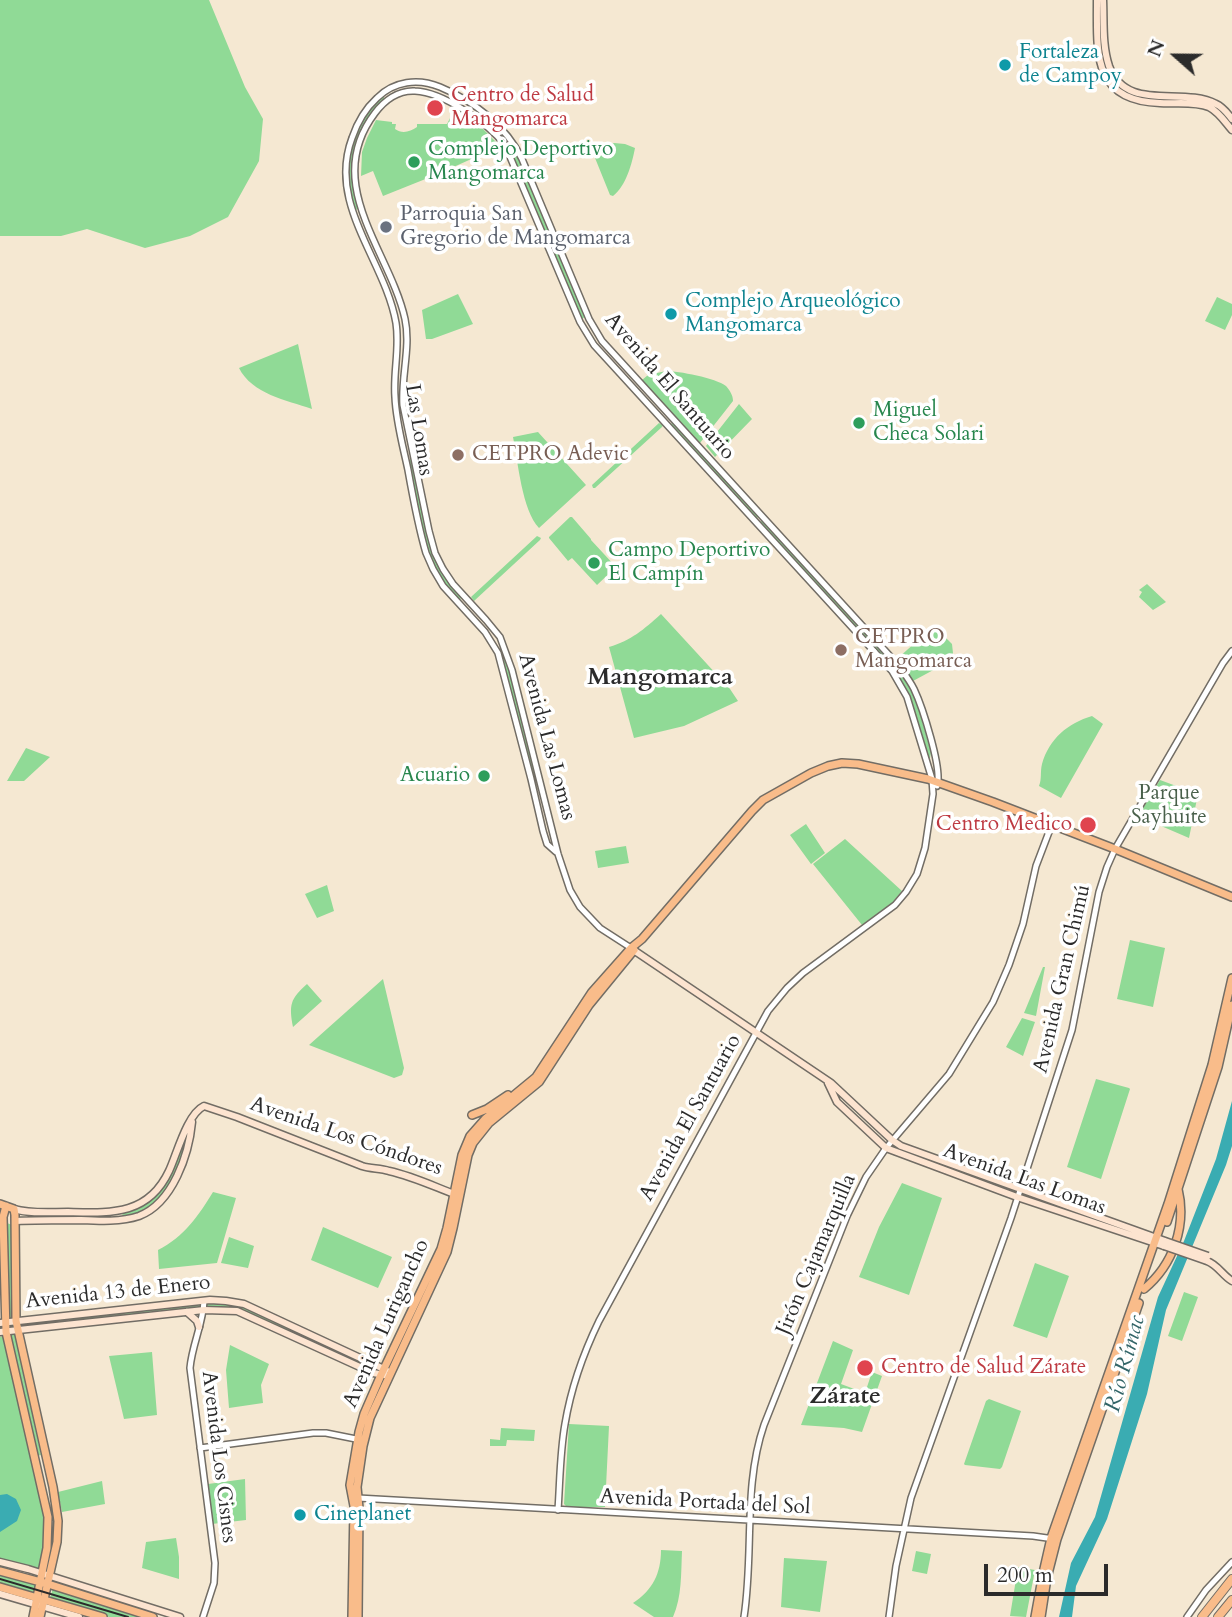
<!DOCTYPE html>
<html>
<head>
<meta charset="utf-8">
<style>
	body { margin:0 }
	#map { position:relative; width:1232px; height:1617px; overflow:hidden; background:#f5e8d2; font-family:Cardo,serif }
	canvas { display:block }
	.north { position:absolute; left:1141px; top:21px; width:70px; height:70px; -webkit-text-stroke:5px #fff; paint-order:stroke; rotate:291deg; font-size:19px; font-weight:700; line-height:28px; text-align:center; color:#2b2b2b }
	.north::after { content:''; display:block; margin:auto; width:24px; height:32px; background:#2b2b2b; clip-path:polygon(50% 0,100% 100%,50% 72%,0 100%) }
	.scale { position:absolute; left:984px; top:1564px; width:124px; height:32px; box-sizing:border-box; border:4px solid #2b2b2b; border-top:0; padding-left:9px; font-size:21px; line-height:24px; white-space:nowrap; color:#2b2b2b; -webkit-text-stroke:5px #fff; paint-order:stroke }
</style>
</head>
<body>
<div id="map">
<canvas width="1232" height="1617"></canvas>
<div class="north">N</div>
<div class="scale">200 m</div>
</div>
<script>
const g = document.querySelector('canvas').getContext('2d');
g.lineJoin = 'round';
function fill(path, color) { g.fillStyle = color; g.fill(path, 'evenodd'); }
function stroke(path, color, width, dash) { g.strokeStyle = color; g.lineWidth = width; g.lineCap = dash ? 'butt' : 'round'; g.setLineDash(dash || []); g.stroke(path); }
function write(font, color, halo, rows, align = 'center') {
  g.font = font + ' Cardo,serif'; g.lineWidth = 7; g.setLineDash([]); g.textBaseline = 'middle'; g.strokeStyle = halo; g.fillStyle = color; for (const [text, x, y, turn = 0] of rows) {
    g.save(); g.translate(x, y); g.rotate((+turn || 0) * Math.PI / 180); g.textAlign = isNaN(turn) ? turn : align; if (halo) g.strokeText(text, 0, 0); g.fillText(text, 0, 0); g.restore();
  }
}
fill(new Path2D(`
	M0 0H209L245 87 263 119 259 161 228 217 190 236 145 248 87 229 61 236H0Z
	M383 96 385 99C380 105 375 110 370 116 351 144 350 177 358 208L355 211C338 174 350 119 383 96Z
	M454 110 483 129 499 145 498 147 438 174C433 173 430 174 428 178L383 196 373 171 361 176 362 152 367 138 376 120 392 122V124H396L395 129C402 134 410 132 417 127V124H447Z
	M614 143 625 144 635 148C632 164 626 186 613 196L610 195 593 153 595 149Z
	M514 149 550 231 549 233H545L511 152Z
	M551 237 586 316 582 319 548 240Z
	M458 294 473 324 432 339H426L422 310Z
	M1217 297 1232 304V315L1225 330 1205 321Z
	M298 344 312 409C286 400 252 394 239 368Z
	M666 371C678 371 716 378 726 386 730 391 733 395 733 401L700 443 642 380 648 375Z
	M739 404 752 419 715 457 706 446Z
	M659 423 663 425 662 427 595 488H593L592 485Z
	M672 423 759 515 756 520 670 425Z
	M538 432 586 485 539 528C522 510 518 462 513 437Z
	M411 459 430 543 462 597 459 600C421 565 418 509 408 461Z
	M570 517H572L591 539V540L616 567 597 585 572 558 568 561 549 538V537Z
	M763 520 902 673 915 697 931 752 930 758 928 759 903 686 759 523Z
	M537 536 541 538 540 540 474 601 471 597Z
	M1147 584 1166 602 1153 610 1139 597 1142 592 1139 590Z
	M661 614 730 689 738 701 684 726 634 738 609 647C632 640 643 630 661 614Z
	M934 626 952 644 953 653 950 661 913 681 898 658Z
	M503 653 505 654 536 774 535 776H532L501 654Z
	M1092 716 1103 724 1061 798 1039 786C1042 779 1040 772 1042 764 1049 739 1068 723 1092 716Z
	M26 748 50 757 24 781H7Z
	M1160 780 1198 794 1189 838 1138 816Z
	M806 824 825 853 811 864 790 835Z
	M845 839 902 891 892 903 877 916H874L862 925 813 864Z
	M626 846 629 863 598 868 595 851Z
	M327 885 334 911 317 918 305 894Z
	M1130 940 1165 948 1153 1007 1117 999Z
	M1043 967H1045L1036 1016 1024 1013Z
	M383 979 404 1068 402 1075 394 1078 309 1045Z
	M307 984 322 1001 293 1027C289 1005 290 999 307 984Z
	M1022 1018 1035 1022 1023 1056 1006 1047Z
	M1096 1079 1129 1088 1130 1089 1101 1179 1067 1167Z
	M189 1125C182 1166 169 1209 123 1217L122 1212 153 1197Z
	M902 1183 942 1198 909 1295 859 1277 879 1227Z
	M213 1192 236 1198 217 1263 159 1269 158 1250C184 1237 199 1215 213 1192Z
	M7 1223 12 1225V1318L7 1320 6 1224Z
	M323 1227 392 1257 378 1288 311 1260Z
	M229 1237 254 1246 248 1268 221 1263Z
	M1035 1263 1069 1276 1047 1338 1013 1326Z
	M1184 1292 1198 1297 1182 1341 1168 1336Z
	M207 1302H226L249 1308 378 1370 377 1373 257 1317 206 1307Z
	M202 1304V1307L200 1308 71 1322 70 1318Z
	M10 1333H15L16 1335 41 1455 37 1456Z
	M3 1336 45 1521V1547L39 1569 0 1559V1337Z
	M833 1341 853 1350 841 1384 865 1393 872 1372 882 1376 862 1432 844 1428 801 1425Z
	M230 1345 269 1364 261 1385 263 1403 229 1408 226 1370Z
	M152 1352 157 1415 124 1419 109 1356Z
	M989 1399 1021 1411 1002 1467 1000 1469 965 1465 964 1464 986 1401Z
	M569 1424 609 1426 605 1507H567L564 1504Z
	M501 1428 535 1430 534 1441 507 1440 506 1446H490V1439L500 1440Z
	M245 1479 246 1520 212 1524 208 1484Z
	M102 1481 105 1504 62 1512 58 1492Z
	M176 1538 179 1557V1579L142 1568 146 1542Z
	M661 1550 682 1551C681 1573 682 1597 673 1617H654L633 1603C653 1590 661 1573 661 1550Z
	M916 1551 931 1554 927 1574 912 1571Z
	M784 1558 827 1561 820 1612 781 1607Z
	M1018 1567 1035 1570 1026 1617 1010 1616Z
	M0 1574 38 1583 35 1594 0 1584Z
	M53 1588 146 1617H109L50 1598Z`), '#90da96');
fill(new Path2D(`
	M1232 1101V1146L1226 1165 1166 1310 1147 1394 1107 1519 1076 1586 1072 1617H1059L1071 1563 1095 1517 1158 1297 1184 1241 1216 1159Z
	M7 1494 16 1499 21 1510 17 1521 0 1532V1495Z`), '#3aacb2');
const tertiary = new Path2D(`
	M556 852 547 844 543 831 531 779 498 653 485 632 443 586 433 569 426 553C418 526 413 498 408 470 403 446 396 422 395 397 393 372 400 348 396 323 385 260 327 205 352 138 357 123 365 109 377 98 394 81 418 78 440 87 474 101 506 126 522 159L589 319 602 341 899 666C904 673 910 681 914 689 922 706 943 770 937 786
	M200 1448 313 1433H326L361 1440
	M358 1498 1033 1536 1054 1539
	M558 1510C560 1481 560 1452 565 1424 571 1388 583 1354 599 1321L768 1011 787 988 803 973 895 905 906 892 917 874 925 848 933 794 932 779 907 697 892 671 594 345 580 322 505 145C488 123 443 92 415 91 398 90 384 101 375 113 321 184 390 251 405 319 411 347 401 376 403 405L429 531 435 553 443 569 453 584 486 620 500 637 512 670 558 854 570 890 580 907 600 928 631 948
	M203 1617 214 1583 215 1563 190 1368C192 1345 203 1324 204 1301
	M744 1617C754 1553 743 1486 764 1425L847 1216 866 1177 886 1148 949 1074 993 1002 1009 965 1023 924 1036 866 1052 824
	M889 1617 896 1566 911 1498 1011 1218 1072 1030 1099 892 1107 867 1115 849 1223 663 1232 651
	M1187 1617 1206 1590 1232 1562`);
const secondary = new Path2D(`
	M1097 0C1097 53 1092 101 1160 103 1175 104 1195 101 1209 107 1219 112 1225 122 1232 130
	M1103 0C1104 21 1102 45 1109 66 1126 113 1182 86 1216 104 1223 107 1227 113 1232 119
	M632 949 831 1083 892 1140 901 1146 1165 1241
	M828 1083 837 1102 886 1148 1017 1197 1164 1246
	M14 1209C31 1214 50 1212 68 1212 110 1213 148 1216 169 1171 177 1154 187 1114 204 1106L237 1117 362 1166C371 1169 380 1168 389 1171 412 1176 433 1186 454 1194
	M16 1221C37 1220 59 1220 81 1220 100 1221 121 1222 139 1216 173 1203 189 1154 192 1122
	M1207 1261C1218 1265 1222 1275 1232 1281
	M187 1312 197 1321 199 1327
	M0 1323 210 1300 226 1301 244 1304 386 1370
	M0 1332 204 1310 237 1311 373 1373 385 1375
	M0 1562 28 1569 180 1617
	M0 1594 79 1617`);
const primary = new Path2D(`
	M472 1115 487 1109 508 1095
	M0 1204 14 1209 15 1215 16 1321 53 1487 58 1521 57 1542 40 1617
	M6 1206 3 1217 6 1332 48 1517 47 1548 33 1617
	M1167 1222 1218 1067 1232 1005
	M1144 1289C1173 1265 1187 1226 1178 1189
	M0 1571 48 1584 153 1617
	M0 1587 103 1617
	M352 1617 354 1506 350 1485 359 1432 364 1414 381 1375 441 1249 447 1228 462 1155 470 1136 485 1119 536 1077 592 992 631 948 642 939 752 811 763 800 811 773 828 766 842 763 858 764 928 779 993 802 1115 849 1232 897
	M358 1617 359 1508 357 1487 363 1446 370 1418 447 1252 453 1228 468 1155 473 1143 489 1123 539 1082 589 1005 634 950
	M1035 1617 1043 1573 1051 1538 1168 1204 1212 1065 1232 978
	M1041 1617 1047 1578 1057 1539 1139 1303`);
const motorway = new Path2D(`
	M1202 1617 1232 1579
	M1218 1617 1232 1600`);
stroke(tertiary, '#726d65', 8);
stroke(secondary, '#726d65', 9);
stroke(primary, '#726d65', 10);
stroke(motorway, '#726d65', 10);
stroke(tertiary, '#fff', 5);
stroke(secondary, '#fde4d0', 6);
stroke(primary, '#f9bc8a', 7);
stroke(motorway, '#f9bc8a', 8);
stroke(new Path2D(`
	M0 1579 128 1617`), '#2b2b2b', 2);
const secondaryBridge = new Path2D(`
	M1165 1241 1208 1256
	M1164 1246 1207 1261`);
stroke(secondaryBridge, '#726d65', 9, []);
stroke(secondaryBridge, '#fde4d0', 6);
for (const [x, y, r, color] of [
	[1005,65,7,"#0f9aa8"],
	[435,108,9,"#e0444e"],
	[414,162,7,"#2e9e5b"],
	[386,227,7,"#6b7280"],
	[671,314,7,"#0f9aa8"],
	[859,423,7,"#2e9e5b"],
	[458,455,7,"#8d6e63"],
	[594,563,7,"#2e9e5b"],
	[841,650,7,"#8d6e63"],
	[484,776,7,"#2e9e5b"],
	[1088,825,9,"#e0444e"],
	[865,1368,9,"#e0444e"],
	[300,1515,7,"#0f9aa8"]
]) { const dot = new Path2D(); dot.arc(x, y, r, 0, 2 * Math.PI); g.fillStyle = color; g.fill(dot); stroke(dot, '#fff', 2.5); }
write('21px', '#0d838f', '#fff', [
	["Fortaleza",1019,53],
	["de Campoy",1019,77],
	["Complejo Arqueológico",685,302],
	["Mangomarca",685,326],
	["Cineplanet",314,1515]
], 'left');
write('21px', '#be3a42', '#fff', [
	["Centro de Salud",451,96],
	["Mangomarca",451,120],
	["Centro Medico",1072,825,"right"],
	["Centro de Salud Zárate",881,1368]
], 'left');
write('21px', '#27864d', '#fff', [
	["Complejo Deportivo",428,150],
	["Mangomarca",428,174],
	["Miguel",873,411],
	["Checa Solari",873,435],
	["Campo Deportivo",608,551],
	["El Campín",608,575],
	["Acuario",470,776,"right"]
], 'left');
write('21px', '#5b616d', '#fff', [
	["Parroquia San",400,215],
	["Gregorio de Mangomarca",400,239]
], 'left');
write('21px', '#2b2b2b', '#fff', [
	["Avenida El Santuario",669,387,49],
	["Las Lomas",418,430,81],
	["Avenida Las Lomas",546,737,75],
	["Avenida Gran Chimú",1063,979,-77],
	["Avenida El Santuario",691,1118,-61],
	["Avenida Los Cóndores",346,1137,19],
	["Avenida Las Lomas",1024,1180,20],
	["Jirón Cajamarquilla",817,1255,-67],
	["Avenida 13 de Enero",118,1293,-6],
	["Avenida Lurigancho",387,1324,-66],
	["Avenida Los Cisnes",218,1457,83],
	["Avenida Portada del Sol",705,1503,3]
]);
write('21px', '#785e54', '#fff', [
	["CETPRO Adevic",472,455],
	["CETPRO",855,638],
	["Mangomarca",855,662]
], 'left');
write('21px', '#49604b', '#fff', [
	["Parque",1169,794],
	["Sayhuite",1169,818]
]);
write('italic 23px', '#326568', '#fff', [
	["Río Rímac",1126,1364,-75]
]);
write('bold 24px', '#2b2b2b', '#fff', [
	["Mangomarca",660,678],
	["Zárate",845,1397]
]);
</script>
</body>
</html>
